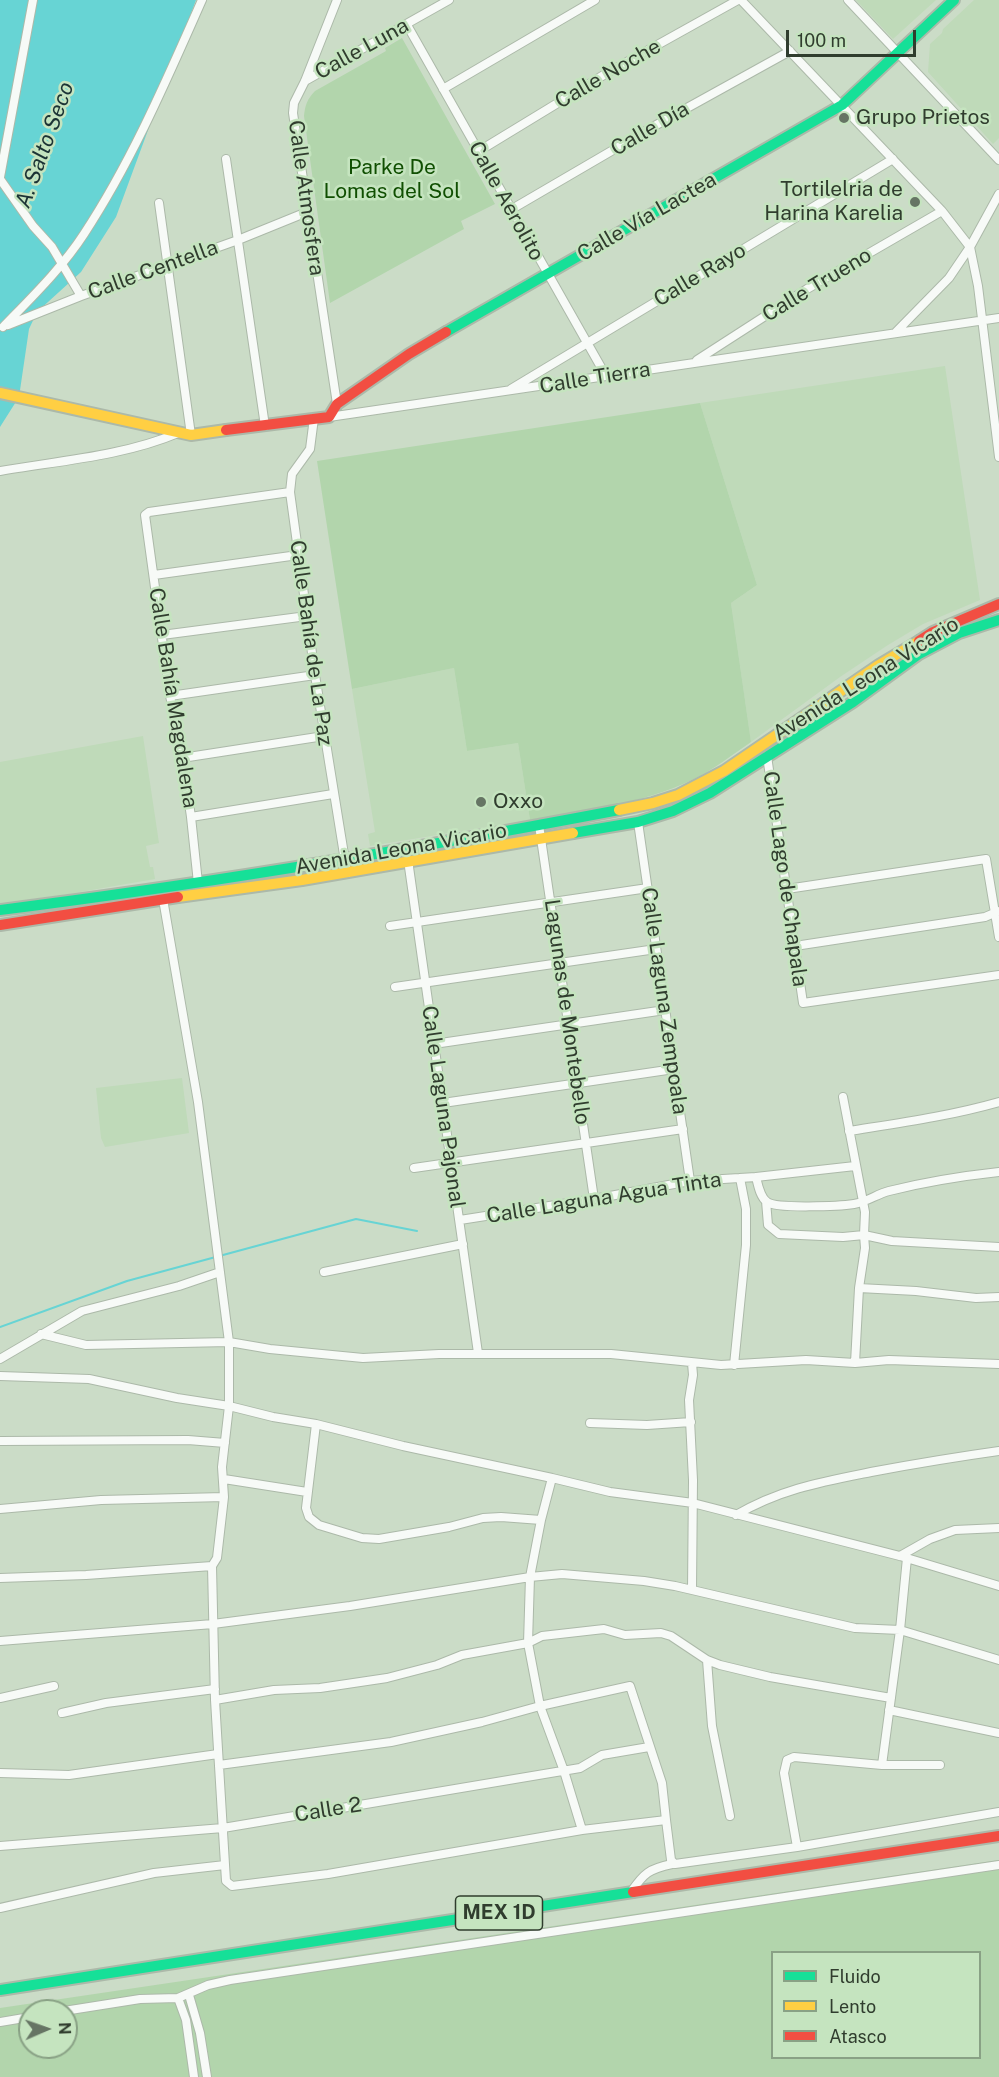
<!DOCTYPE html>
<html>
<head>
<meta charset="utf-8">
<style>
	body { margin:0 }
	#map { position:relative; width:999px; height:2077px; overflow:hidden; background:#cbdcc7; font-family:"Public Sans",sans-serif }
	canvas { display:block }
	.legend { position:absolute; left:771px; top:1951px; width:210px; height:108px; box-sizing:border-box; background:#c5e4bf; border:2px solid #89a185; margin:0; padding:8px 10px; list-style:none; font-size:18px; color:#303d2e }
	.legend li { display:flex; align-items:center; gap:12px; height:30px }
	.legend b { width:30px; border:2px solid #89a185 }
	.north { position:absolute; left:18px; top:1999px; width:60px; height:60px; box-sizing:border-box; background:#c5e4bf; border:2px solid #89a185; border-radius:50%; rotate:88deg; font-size:16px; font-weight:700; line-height:24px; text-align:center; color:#303d2e }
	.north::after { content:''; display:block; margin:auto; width:21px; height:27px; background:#667564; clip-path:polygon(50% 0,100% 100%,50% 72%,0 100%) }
	.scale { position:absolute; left:786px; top:30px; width:130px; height:27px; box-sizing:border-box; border:3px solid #303d2e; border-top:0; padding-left:8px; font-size:18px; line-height:21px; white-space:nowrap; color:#303d2e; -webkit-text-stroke:4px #c5e4bf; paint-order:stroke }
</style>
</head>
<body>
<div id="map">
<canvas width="999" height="2077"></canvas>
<ul class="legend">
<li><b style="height:8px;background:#16e098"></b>Fluido</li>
<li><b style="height:8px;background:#ffcf43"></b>Lento</li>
<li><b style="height:8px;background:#f24e42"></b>Atasco</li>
</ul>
<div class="north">N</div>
<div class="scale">100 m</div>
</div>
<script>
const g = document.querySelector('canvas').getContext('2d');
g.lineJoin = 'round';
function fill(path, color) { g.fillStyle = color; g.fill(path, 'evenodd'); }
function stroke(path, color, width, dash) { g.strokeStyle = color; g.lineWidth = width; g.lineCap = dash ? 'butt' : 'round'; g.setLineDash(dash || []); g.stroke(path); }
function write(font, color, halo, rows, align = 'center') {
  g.font = font + ' "Public Sans",sans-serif'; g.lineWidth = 5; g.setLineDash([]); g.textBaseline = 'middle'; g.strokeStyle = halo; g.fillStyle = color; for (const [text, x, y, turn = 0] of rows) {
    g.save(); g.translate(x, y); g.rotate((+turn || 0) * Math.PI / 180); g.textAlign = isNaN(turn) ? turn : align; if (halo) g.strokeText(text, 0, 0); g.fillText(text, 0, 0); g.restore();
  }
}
fill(new Path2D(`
	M856 0H936L893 39Z
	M974 0H999V138L993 144 928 72 930 44 942 33 943 29Z
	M945 366 980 600 923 624 888 645 840 677 751 742 731 603 757 585 700 403Z
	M454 668 467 751 518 743 530 820 370 846 368 834 375 832 352 689Z
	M143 736 159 843 146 846 150 867H153L155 879 63 895 0 903V762Z
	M182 1078 189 1133 105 1147 101 1138 96 1088Z`), '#bfdab9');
fill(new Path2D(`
	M402 38 495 204 461 221 464 229 330 303 304 116C305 106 307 99 315 91L386 51 385 48Z
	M700 403 757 585 731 603 751 742C732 755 713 770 692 780 642 804 585 811 530 820L518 743 467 751 454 668 352 689 317 461Z
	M999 1860V2077H0V2008ZM772 1952H980V2058H772ZM30 2011H66V2047H30Z`), '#b2d5ac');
fill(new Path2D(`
	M0 0H196L116 217 81 272 37 312 29 329 19 397 0 427Z`), '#67d4d4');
stroke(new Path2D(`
	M0 1327 127 1281 356 1219 417 1231`), '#67d4d4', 2);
const street = new Path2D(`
	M337 0 305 81 294 103 293 113 337 404
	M741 0 942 211 970 247 978 286 999 457
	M848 0 999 160
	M407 25 606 376
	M305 81 449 0
	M443 89 595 0
	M479 151 607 73 738 0
	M226 159 265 426
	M0 177 33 0
	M0 179 33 226 52 247 81 296
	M159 203 191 435
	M512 209 649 129 790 51
	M8 325 81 296 238 240 307 212
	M3 327C31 298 62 268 84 234 132 161 167 79 202 0
	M896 332 949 278 970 247 999 194
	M697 360 807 289 942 211
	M511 389 893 159
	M329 417 999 318
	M314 418 310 449 292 474 290 492 315 675 347 873
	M0 471C58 461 124 456 178 433
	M154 575 298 555
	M162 635 307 616
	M170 696 315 675
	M767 756 803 1003 999 975
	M182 758 324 736
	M191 817 333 794
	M638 822 690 1181
	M539 825 594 1199
	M408 860 478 1353
	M198 883 191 817 180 741 170 696 145 515 149 512 290 492
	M787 889 986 859 999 937
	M163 899 198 1102 229 1342V1406L222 1467 224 1497 217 1558 212 1566 215 1700 226 1881 232 1886 328 1874 582 1830 666 1820 662 1783 630 1686 540 1706 482 1722 391 1742 219 1765
	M390 926 648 888
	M795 946 985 917 999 911
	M395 987 656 949
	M434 1044 665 1010
	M843 1097 865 1212 864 1235 865 1248 859 1288 855 1363
	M443 1103 674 1069
	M849 1131C899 1123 950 1116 999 1102
	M414 1168 683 1129
	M756 1177C758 1185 760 1197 767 1202 776 1209 841 1206 854 1204 867 1202 877 1194 889 1191 925 1182 962 1176 999 1172
	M766 1201 768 1225 779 1234 843 1237 864 1235 892 1241 999 1247
	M460 1220 594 1199 690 1181 756 1177 855 1166
	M324 1272 463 1244
	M859 1288 916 1291 976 1298 999 1297
	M41 1334 86 1345 229 1342 270 1349 363 1358 439 1354H611L721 1365 806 1360 855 1363 889 1360 999 1364
	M0 1359 82 1311 179 1286 220 1272
	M692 1363 693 1375 689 1400 693 1480 692 1590
	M734 1365 746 1245V1209L740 1178
	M0 1376 89 1379 177 1398 229 1406 273 1417 316 1424 403 1446 552 1478 610 1492 693 1503 900 1556 999 1586
	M590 1423 647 1425 691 1422
	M316 1424 306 1508 309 1517 319 1525 362 1538 379 1539 449 1527 483 1518 501 1517 541 1520
	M0 1441 188 1440 225 1443
	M552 1478 541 1520 530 1577 528 1643 540 1706 564 1771 582 1830
	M224 1479 307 1492
	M0 1509 101 1500 224 1497
	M736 1515C781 1489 821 1482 871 1472 914 1464 956 1457 999 1451
	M900 1556 930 1539 955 1530 999 1528
	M0 1578 86 1575 212 1566
	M0 1641 213 1624 350 1606 530 1577 562 1574 644 1581 675 1586 855 1628 900 1630 999 1660
	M707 1660 712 1726 730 1816
	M0 1698 54 1686
	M215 1700 274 1690 320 1688 387 1678 437 1665 462 1655 528 1643 542 1636 604 1629 625 1635 661 1633 671 1636 707 1660 720 1665 770 1677 891 1698
	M889 1710 999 1733
	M62 1713 106 1703 215 1689
	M882 1765 900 1630 907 1558
	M0 1773 69 1775 218 1754
	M666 1820 671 1860 675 1864 797 1847 999 1812
	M0 1846 223 1828 580 1768 602 1755 649 1747
	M797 1847 784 1773 787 1760 794 1757 882 1765H940
	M631 1892C644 1873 649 1869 672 1864
	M0 1908 154 1873 225 1865
	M189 1995 200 2033 207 2077
	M178 1998 186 2020 194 2077
	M64 2011 140 1999 178 1998 208 1985 230 1980 999 1865
	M0 2022 30 2017`);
const fast = new Path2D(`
	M446 332 842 105 954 0
	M573 833 638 822 673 811 710 793 853 702 919 654 959 633 999 620
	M0 910C207 884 414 849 619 810
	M0 1990 633 1892`);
const slow = new Path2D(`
	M0 393 191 435 226 430
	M619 810 653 803 678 795 724 771 879 665 919 641
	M178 897 302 880 573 833`);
const jam = new Path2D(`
	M226 430 329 417 337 404 409 354 446 332
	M919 641 933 632 999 604
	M0 925 178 897
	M633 1892 999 1836`);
stroke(street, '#acb9a9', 10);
stroke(fast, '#acb9a9', 14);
stroke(slow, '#acb9a9', 14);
stroke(jam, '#acb9a9', 14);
stroke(street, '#f7faf7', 8);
stroke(fast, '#16e098', 10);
stroke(slow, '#ffcf43', 10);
stroke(jam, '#f24e42', 10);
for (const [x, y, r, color] of [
	[844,118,6,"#667564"],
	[915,202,6,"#667564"],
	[481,802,6,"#667564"]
]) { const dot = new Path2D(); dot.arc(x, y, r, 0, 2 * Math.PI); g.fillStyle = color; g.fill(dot); stroke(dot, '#c5e4bf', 2); }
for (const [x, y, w] of [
	[499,1913,87]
]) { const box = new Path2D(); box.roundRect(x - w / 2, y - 17, w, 34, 4.5); g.fillStyle = '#c5e4bf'; g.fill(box); stroke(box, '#303d2e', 1.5); }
write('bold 20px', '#303d2e', null, [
	["MEX 1D",499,1913]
]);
write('21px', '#303d2e', '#c5e4bf', [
	["Calle Luna",362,49,-29],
	["Calle Noche",608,74,-30],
	["Calle Día",650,129,-30],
	["Calle Atmosfera",306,198,82],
	["Calle Aerolito",506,201,61],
	["Calle Vía Lactea",647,217,-30],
	["Calle Centella",153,270,-20],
	["Calle Rayo",700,275,-31],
	["Calle Trueno",817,285,-31],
	["Calle Tierra",595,378,-9],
	["Calle Bahía de La Paz",311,643,82],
	["Avenida Leona Vicario",866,679,-32],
	["Calle Bahía Magdalena",173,698,81],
	["Avenida Leona Vicario",401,849,-10],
	["Calle Lago de Chapala",785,879,82],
	["Calle Laguna Zempoala",664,1001,82],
	["Lagunas de Montebello",567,1012,82],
	["Calle Laguna Pajonal",443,1107,82],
	["Calle Laguna Agua Tinta",604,1198,-9],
	["Calle 2",328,1810,-9]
]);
write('21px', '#303d2e', '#c5e4bf', [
	["Grupo Prietos",856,118],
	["Tortilelria de",903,190,"right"],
	["Harina Karelia",903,214,"right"],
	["Oxxo",493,802]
], 'left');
write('21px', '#104f02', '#c5e4bf', [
	["Parke De",392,168],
	["Lomas del Sol",392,192]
]);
write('italic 22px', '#1b3335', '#c5e4bf', [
	["A. Salto Seco",45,145,-70]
]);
</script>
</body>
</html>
